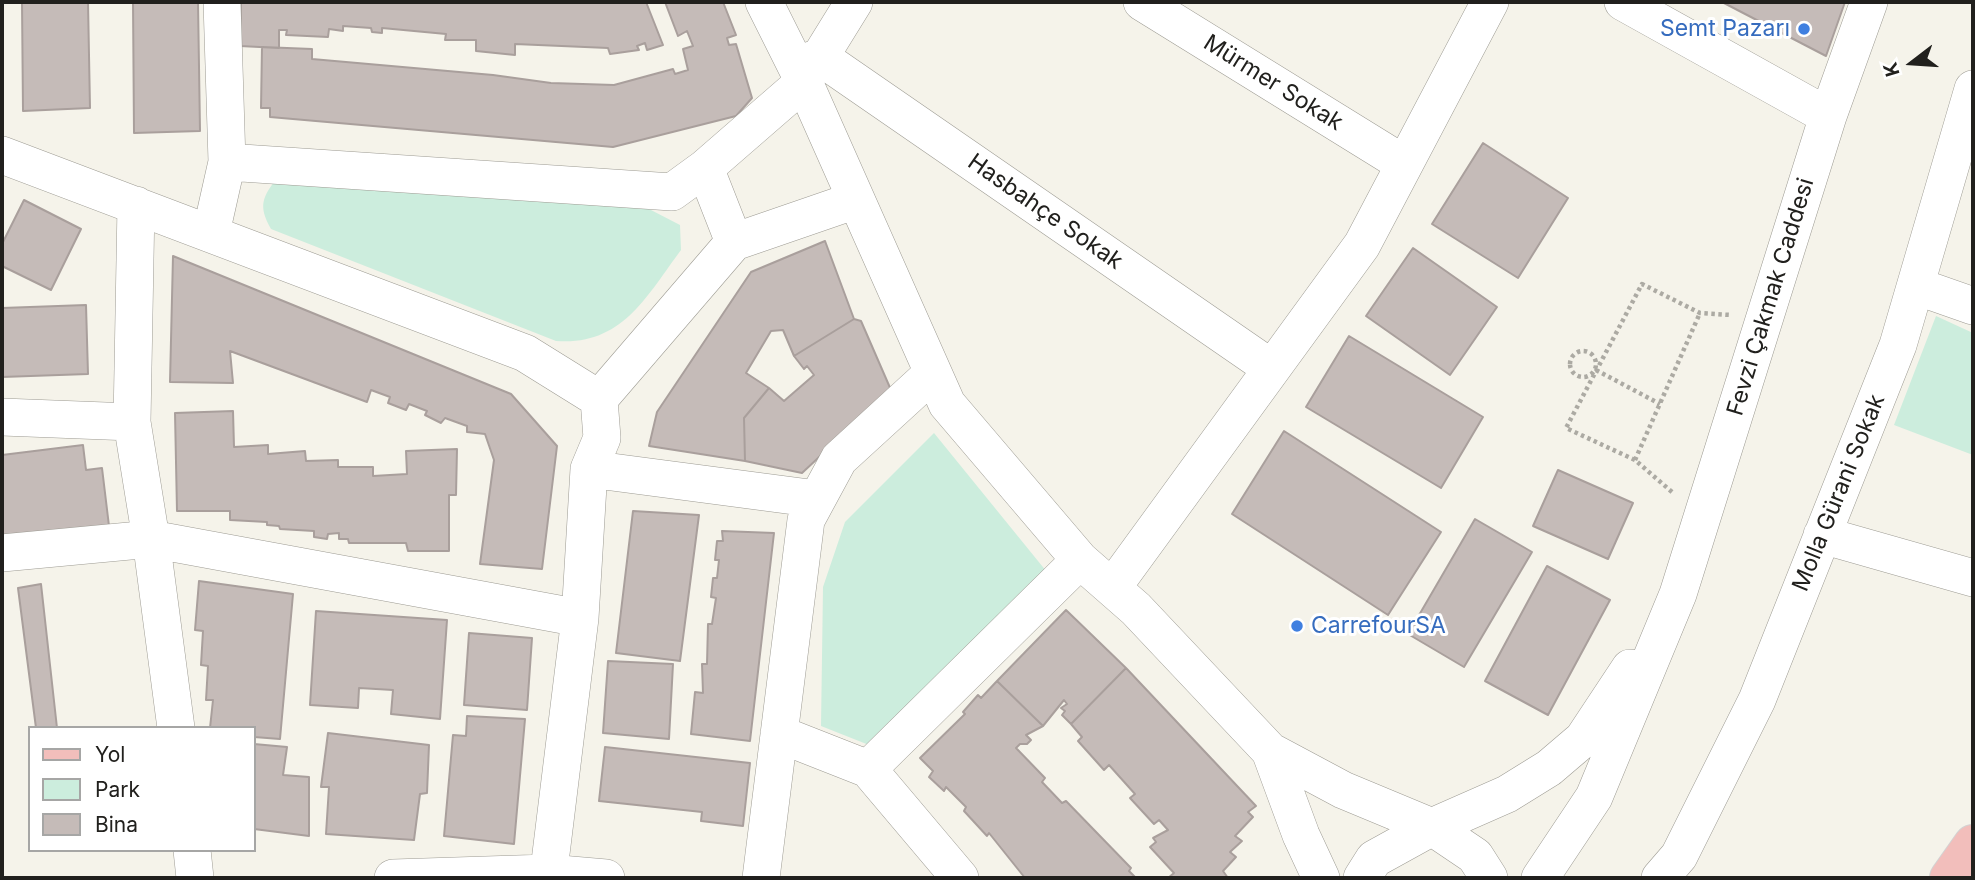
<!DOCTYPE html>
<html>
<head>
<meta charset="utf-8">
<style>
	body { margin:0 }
	#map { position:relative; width:1975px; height:880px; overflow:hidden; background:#f5f3ea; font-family:Inter,sans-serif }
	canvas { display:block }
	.frame { position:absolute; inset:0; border:4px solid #21201d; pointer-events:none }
	.legend { position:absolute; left:28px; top:726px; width:228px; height:126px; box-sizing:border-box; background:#fff; border:2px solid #a6a6a5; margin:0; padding:9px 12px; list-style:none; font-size:21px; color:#21201d }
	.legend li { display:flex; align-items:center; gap:14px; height:35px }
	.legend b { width:35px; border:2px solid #a6a6a5 }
	.north { position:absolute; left:1877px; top:28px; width:70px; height:70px; -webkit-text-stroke:5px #fff; paint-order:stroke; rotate:253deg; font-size:19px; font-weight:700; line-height:28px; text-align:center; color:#21201d }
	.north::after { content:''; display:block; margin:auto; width:24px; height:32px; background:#21201d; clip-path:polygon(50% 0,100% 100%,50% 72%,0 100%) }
</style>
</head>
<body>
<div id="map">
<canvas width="1975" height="880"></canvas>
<div class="frame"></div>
<ul class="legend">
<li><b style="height:9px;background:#f2bebb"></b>Yol</li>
<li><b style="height:19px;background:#cceddd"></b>Park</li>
<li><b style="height:19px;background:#c5bbb8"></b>Bina</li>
</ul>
<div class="north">K</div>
</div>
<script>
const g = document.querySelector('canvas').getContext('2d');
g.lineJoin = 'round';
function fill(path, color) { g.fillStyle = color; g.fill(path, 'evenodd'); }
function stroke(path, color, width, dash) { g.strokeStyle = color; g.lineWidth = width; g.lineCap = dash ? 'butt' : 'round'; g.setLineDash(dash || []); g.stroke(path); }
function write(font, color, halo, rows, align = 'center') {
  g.font = font + ' Inter,sans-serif'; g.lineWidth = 6; g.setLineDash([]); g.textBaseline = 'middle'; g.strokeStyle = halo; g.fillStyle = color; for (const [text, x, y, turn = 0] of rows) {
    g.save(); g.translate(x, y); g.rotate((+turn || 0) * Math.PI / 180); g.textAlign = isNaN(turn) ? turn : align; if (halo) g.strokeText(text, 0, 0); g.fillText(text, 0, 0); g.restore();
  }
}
fill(new Path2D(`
	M278 177 649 209 680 225 681 250C646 297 622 346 556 341L271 229C258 206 262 197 278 177Z
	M1936 316 1973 333V455L1894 425Z
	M934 433 1051 577 874 747 821 726 823 587 845 522Z`), '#cceddd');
const building = new Path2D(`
	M22 2H88L90 108 23 111Z
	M133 2H198L200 131 134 133Z
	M241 2H646L663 45 647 50 645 43 637 46 639 50 610 54 608 48 515 44V55L476 51V40H445L446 34 382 28V33L372 32 371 28 343 26V31L329 29 328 37 286 35 287 30H279V48L240 46Z
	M665 2H723L736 35 727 38 729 45 736 44 752 98 736 116 613 147 270 117V108H261L262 47 312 49V59L493 75 551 83 614 85 673 69 675 74 688 70 683 49 693 46 687 31 678 36Z
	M1722 2H1845L1826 56Z
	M1483 143 1568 198 1518 278 1432 224Z
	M24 200 81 229 51 290 2 266V244Z
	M825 241 854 319 794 356 783 330 771 331 746 373 769 388 744 418 745 461 649 446 657 412 751 272Z
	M1413 248 1497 307 1450 375 1366 316Z
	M173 256 511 394 557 446 542 569 480 564 494 460 485 434 467 432V426L445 418 441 423 425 415 427 411 409 404 406 410 388 403 390 397 371 390 367 402 230 351 233 383 170 382Z
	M86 305 88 374 2 377V308Z
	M854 319 861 321 891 390 802 473 745 461 744 418 769 388 784 401 814 375 807 366 804 369 794 356Z
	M1349 336 1483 417 1441 488 1306 407Z
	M233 411 234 447 268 445V454L305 451 306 461 338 460V467H373V476L407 474 406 451 457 449 456 495H449V551H408L406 543H349L348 539H339V533L328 534 327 539 314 537V531L280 529 279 526 267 525V522L230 520V511H177L175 413Z
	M1284 431 1441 532 1388 615 1232 514Z
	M83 445 86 470 102 468 109 526 2 539V455Z
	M1558 470 1633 503 1608 559 1533 526Z
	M633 511 699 515 680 661 616 653Z
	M1475 519 1532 552 1464 667 1408 634Z
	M722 531 774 533 750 741 691 734 695 692 703 693 702 664H707L708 624H712L716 598 711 597 713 578H717L719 560H715L717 541H723Z
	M1547 566 1610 600 1548 715 1485 681Z
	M199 581 293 594 280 739 254 737V728H210L213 700H206L208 666 201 665 203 631 195 630Z
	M41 584 57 728H36L18 588Z
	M1066 610 1126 668 1071 724 1062 715 1065 711 1061 708 1067 704 1064 700 1043 726 997 681Z
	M316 611 447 620 440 719 391 714 393 690 359 688 358 708 310 705Z
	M469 633 532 638 527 710 464 705Z
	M608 661 673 664 669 739 603 733Z
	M1126 668 1256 806 1248 812 1253 817 1235 836 1242 841 1230 852 1236 857 1223 871 1228 878H1168L1174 873 1150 847 1156 842 1153 838 1168 830 1159 820 1154 824 1130 798 1135 794 1109 765 1104 770 1078 741 1082 737 1071 724Z
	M997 681 1043 726 1026 735 1031 740 1027 744H1020L1016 748 1045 778 1042 782 1062 803 1066 801 1131 868 1129 871 1136 878H1025L989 833 987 836 964 811 966 807 946 787 944 791 929 777 933 771 920 758 965 714 963 712 978 695 981 698Z
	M467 716 525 719 514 844 444 836 453 735 466 736Z
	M328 733 429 745 427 793 420 794 414 840 326 834 329 787H321Z
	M254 744 287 747 283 775 309 777V836L254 829Z
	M605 747 750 763 743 826 701 821 702 812 599 801Z`);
fill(building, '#c5bbb8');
stroke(building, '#a99f9c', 2);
const minor = new Path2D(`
	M764 2 804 82 947 404 1080 560 1136 609 1270 751 1343 790 1432 827 1475 856 1489 878
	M1142 2 1404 164
	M1623 2 1828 116
	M820 57 1271 368
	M797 65 820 57 854 2
	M2 155 525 353 599 399 602 438 589 469 580 618 548 878
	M227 162 672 192 705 168 804 82
	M705 168 734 242
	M136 205 132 422 151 539 176 728
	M211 233 227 162 222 2
	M1916 286 1973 306
	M599 399 734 242 856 200
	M2 417 132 422
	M589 469 817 499
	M1822 535 1973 578
	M2 553 151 539 580 618
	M1112 588 1362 245 1490 2
	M779 734 868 769
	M1270 751 1301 835 1321 878
	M192 850 195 878
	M393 878 548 873 606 878
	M761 878 806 520 839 459 933 373
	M960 878 868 769 1080 560
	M1362 878 1374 859 1432 827 1507 794 1549 768 1583 739 1630 668
	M1540 878 1594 797 1678 594 1828 116 1869 2
	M1660 878 1679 856 1757 700 1898 345 1973 89`);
const major = new Path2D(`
	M1949 878 1973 844`);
stroke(minor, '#9d9b93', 38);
stroke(major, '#d3d2d2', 40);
stroke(new Path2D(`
	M1570 364a13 13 0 1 1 26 0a13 13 0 1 1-26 0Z
	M1596 370 1660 404
	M1635 460 1700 313
	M1672 492 1635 460 1566 428 1642 284 1700 313 1731 315`), '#acaaa3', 4.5, [3.5, 3.5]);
stroke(minor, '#fff', 37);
stroke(major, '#f2bebb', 38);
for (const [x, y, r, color] of [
	[1804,29,7,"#3f7fe0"],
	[1297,626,7,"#3f7fe0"]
]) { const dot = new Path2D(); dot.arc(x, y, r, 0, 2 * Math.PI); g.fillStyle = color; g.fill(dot); stroke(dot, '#fff', 2.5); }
write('23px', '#366cbe', '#fff', [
	["Semt Pazarı",1790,29],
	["CarrefourSA",1311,626,"left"]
], 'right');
write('23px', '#21201d', '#fff', [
	["Mürmer Sokak",1273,83,32],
	["Hasbahçe Sokak",1045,212,35],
	["Fevzi Çakmak Caddesi",1771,297,-73],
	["Molla Gürani Sokak",1839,493,-68]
]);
</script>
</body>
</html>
